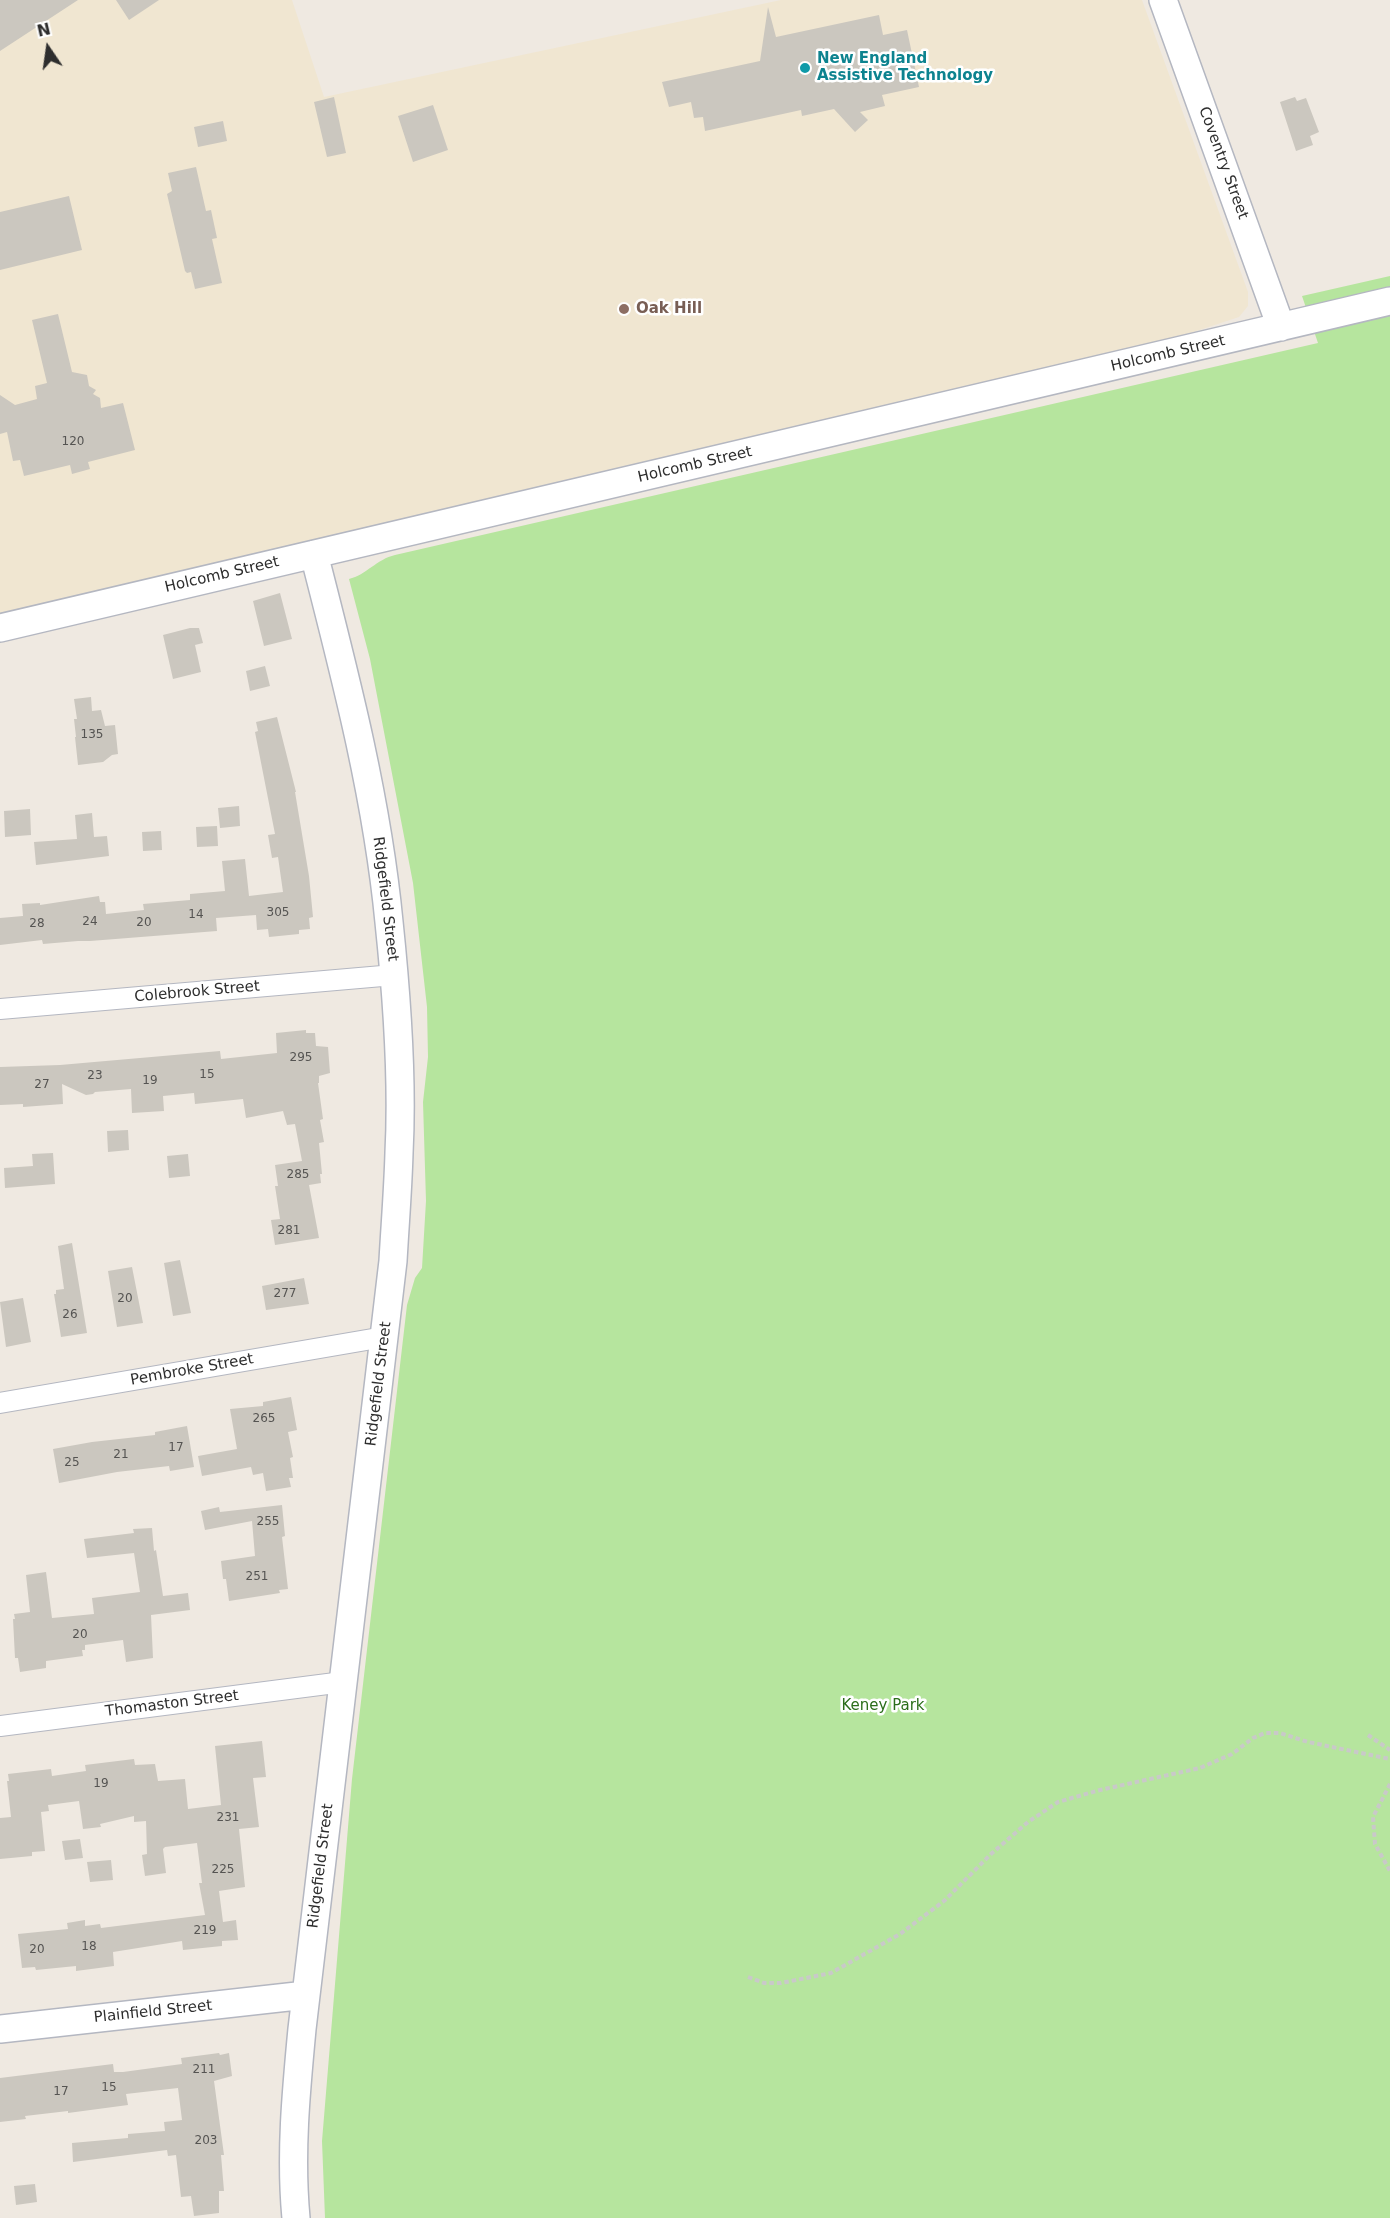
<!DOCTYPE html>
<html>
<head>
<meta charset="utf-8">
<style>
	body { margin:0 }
	#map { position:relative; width:1390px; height:2218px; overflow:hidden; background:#efe9e1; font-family:"DejaVu Sans",sans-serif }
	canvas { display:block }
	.north { position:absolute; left:18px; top:18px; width:60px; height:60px; -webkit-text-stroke:4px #fff; paint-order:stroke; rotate:347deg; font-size:16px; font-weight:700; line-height:24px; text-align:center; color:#2e2e2e }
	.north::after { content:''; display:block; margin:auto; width:21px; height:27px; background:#2e2e2e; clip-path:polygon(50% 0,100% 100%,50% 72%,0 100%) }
</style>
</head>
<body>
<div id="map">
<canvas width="1390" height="2218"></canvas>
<div class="north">N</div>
</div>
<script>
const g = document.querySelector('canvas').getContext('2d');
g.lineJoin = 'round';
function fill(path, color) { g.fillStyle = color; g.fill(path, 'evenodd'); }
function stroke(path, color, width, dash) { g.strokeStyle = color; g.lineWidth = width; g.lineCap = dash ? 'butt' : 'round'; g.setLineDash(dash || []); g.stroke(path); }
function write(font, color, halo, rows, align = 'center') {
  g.font = font + ' "DejaVu Sans",sans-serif'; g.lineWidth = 5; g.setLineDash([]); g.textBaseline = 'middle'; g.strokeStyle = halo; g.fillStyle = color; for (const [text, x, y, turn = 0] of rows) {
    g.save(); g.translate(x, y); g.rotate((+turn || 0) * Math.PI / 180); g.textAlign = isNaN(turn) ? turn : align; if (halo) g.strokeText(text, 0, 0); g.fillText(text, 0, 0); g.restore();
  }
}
fill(new Path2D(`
	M0 0H292L324 97 781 0H1142L1248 292V306L1239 317 1172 339 0 615Z`), '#f0e6d1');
fill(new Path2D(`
	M1390 276V2218H325L322 2141 352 1779 407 1305 415 1278 422 1268 426 1201 423 1102 428 1057 427 1007 413 883 370 659 349 579C366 575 377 559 395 555L1318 343 1302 296Z`), '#b6e59e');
fill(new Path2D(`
	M0 0H78L0 51Z
	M116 0H159L129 20Z
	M768 7 776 37 879 15 883 35 907 30 919 87 882 95 885 106 860 112 868 120 855 132 834 109 802 116 801 110 705 131 703 117 694 118 691 102 669 107 662 82 760 61Z
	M334 97 346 153 327 157 314 102Z
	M1295 97 1297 101 1306 98 1319 132 1310 136 1313 145 1296 151 1280 102Z
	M433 105 448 150 413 162 398 116Z
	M223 121 227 141 198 147 194 127Z
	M196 167 206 211 211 210 217 238 212 239 222 283 195 289 191 272 187 273 185 271 167 194 172 191 168 173Z
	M69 196 82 250 0 270V212Z
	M58 314 72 372 87 375 89 386 96 390 93 394 100 398 101 408 123 403 135 450 88 462 90 469 72 474 70 465 24 476 20 460 13 461 7 432 0 434V395L15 405 37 399 35 386 47 383 32 320Z
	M280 593 292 639 264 646 253 601Z
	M190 628H199L203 643 195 645 201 672 173 679 163 635Z
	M265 666 270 686 250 691 246 671Z
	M91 697 92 711 101 710 105 726 115 725 118 754 112 755 103 762 78 765 75 737H76L74 719H77L74 699Z
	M277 717 296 792H295L309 876 313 917 309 918 310 929 299 930V934L269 937 268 929 257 930 256 915 216 918 217 931 90 941H78L43 944 42 940 0 945V918L23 916 22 904 40 903V905L99 896 100 902H105L106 914 144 910 143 904 190 900V894L225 891 222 861 245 859 249 896 283 892 278 857 272 858 268 835 275 834 255 732 258 731 256 722Z
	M239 806 240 826 220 828 218 808Z
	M30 809 31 835 5 837 4 811Z
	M92 813 94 837 107 836 109 856 36 865 34 842 77 839 75 815Z
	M217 826 218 846 197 847 196 827Z
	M161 831 162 850 143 851 142 832Z
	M306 1030V1033H315L316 1046 328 1047 330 1073 319 1076V1083H318L323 1119 320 1120 324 1142 319 1143 322 1174H320L321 1183 309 1185 319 1238 275 1245 271 1220 280 1219 275 1186H278L275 1165 302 1161 295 1124 287 1125 283 1111 246 1118 243 1099 195 1104 194 1093 163 1096 164 1111 132 1113 131 1089 95 1092 93 1094 86 1095 62 1084 63 1104 23 1107V1104L0 1105V1067L60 1065 220 1051 221 1059 277 1053 276 1033Z
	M128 1130 129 1150 108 1152 107 1131Z
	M53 1153 55 1184 5 1188 4 1168 33 1166 32 1154Z
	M188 1154 190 1176 169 1178 167 1156Z
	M72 1243 87 1333 61 1337 54 1294H56V1290L64 1289 58 1246Z
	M180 1260 191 1313 173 1316 164 1263Z
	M132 1267 143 1323 117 1327 108 1271Z
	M304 1278 309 1304 266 1310 262 1286Z
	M23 1298 31 1342 6 1347 0 1302Z
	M291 1397 297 1430 288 1432 293 1457 290 1458 293 1478H289L291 1487 266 1491 263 1473 253 1475 251 1467 202 1476 198 1456 237 1449 230 1409 263 1406V1402Z
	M187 1426 194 1467 170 1471 169 1466 117 1472 59 1483 53 1449 92 1442 155 1435V1432Z
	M282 1505 285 1536 282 1537 288 1589 279 1590 280 1593 229 1601 226 1579H223L221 1561 255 1556 252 1521 205 1530 201 1511 219 1507 220 1512Z
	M152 1528 154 1551 156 1550 163 1596 188 1593 190 1610 151 1615 153 1658 126 1662 123 1640 85 1645V1650H82L83 1656 46 1661V1668L20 1672 18 1658H15L13 1619H15L14 1614 30 1612 26 1575 46 1572 52 1618 94 1614 92 1598 140 1592 134 1553 87 1558 84 1539 134 1533 133 1529Z
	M262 1741 266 1777 253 1778 259 1827 239 1829 245 1887 219 1891 223 1922 236 1920 238 1940 222 1941V1946L183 1950 182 1941 113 1952 114 1966 76 1971V1966L36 1970 35 1967 22 1968 18 1934 68 1929 67 1923 85 1920V1926L100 1924 101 1928 205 1915 199 1883H202L197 1843 165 1847 163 1849 166 1873 145 1876 142 1855 147 1854 146 1821 134 1822V1816L100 1824 101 1827 83 1829 79 1801 48 1805 49 1811 41 1812 45 1851 32 1852V1856L0 1859V1818L11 1817 7 1781H9L8 1774 51 1769 52 1776 86 1771 85 1765 134 1759 135 1765 155 1764 158 1781 185 1779 188 1809 221 1805 215 1746Z
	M80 1839 83 1858 65 1860 62 1841Z
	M111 1860 113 1880 90 1882 87 1862Z
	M219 2053 220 2055 229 2053 232 2076 214 2081 224 2155H221L224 2191H219V2213L194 2216 191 2196 181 2197 176 2155 168 2156 167 2150 73 2162 72 2143 128 2138V2134L165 2131 164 2122 182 2120 178 2088 126 2094 128 2105 68 2113V2111L25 2116 26 2119 0 2122V2078L113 2064 114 2072H123L182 2064 181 2058Z
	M35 2184 37 2202 16 2205 14 2186Z`), '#cbc7bf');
const street = new Path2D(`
	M0 1009 394 975
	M0 1403 384 1337
	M0 1726 343 1682`);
const secondary = new Path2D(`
	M1163 0 1281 327
	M0 628 1390 301
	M0 2029 306 1995
	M296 2218C290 2155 296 2092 302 2029L393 1261C395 1225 398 1189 399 1153 403 1077 397 998 389 922 377 797 345 675 314 554`);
stroke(street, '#b4b7c1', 22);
stroke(secondary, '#b4b7c1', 30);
stroke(new Path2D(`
	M1368 1735 1390 1750
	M1390 1784 1373 1817 1375 1844 1390 1871
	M748 1977 764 1983H781L831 1973 900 1934 944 1901 991 1854 1028 1822 1058 1802 1100 1790 1200 1768 1232 1754 1253 1738 1265 1733H1280L1308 1742 1390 1759`), '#c9c9c9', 4, [4.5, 3]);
stroke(street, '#fff', 20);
stroke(secondary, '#fff', 27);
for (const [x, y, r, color] of [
	[805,68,6,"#0f9aa8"],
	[624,309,6,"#8d6e63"]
]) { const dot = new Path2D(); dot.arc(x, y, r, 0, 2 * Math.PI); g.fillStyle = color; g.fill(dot); stroke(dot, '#fff', 2); }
write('12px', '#555452', null, [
	["120",73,442],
	["135",92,735],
	["305",278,913],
	["14",196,915],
	["24",90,922],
	["20",144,923],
	["28",37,924],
	["295",301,1058],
	["15",207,1075],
	["23",95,1076],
	["19",150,1081],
	["27",42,1085],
	["285",298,1175],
	["281",289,1231],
	["277",285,1294],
	["20",125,1299],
	["26",70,1315],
	["265",264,1419],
	["17",176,1448],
	["21",121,1455],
	["25",72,1463],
	["255",268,1522],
	["251",257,1577],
	["20",80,1635],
	["19",101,1784],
	["231",228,1818],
	["225",223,1870],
	["219",205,1931],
	["18",89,1947],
	["20",37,1950],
	["211",204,2070],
	["15",109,2088],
	["17",61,2092],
	["203",206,2141]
]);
write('bold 15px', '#0d838f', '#fff', [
	["New England",817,59],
	["Assistive Technology",817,76]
], 'left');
write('15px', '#2e2e2e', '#fff', [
	["Coventry Street",1223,163,70],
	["Holcomb Street",1168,354,-13],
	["Holcomb Street",695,465,-13],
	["Holcomb Street",222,575,-13],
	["Ridgefield Street",385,899,83],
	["Colebrook Street",197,992,-5],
	["Pembroke Street",192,1370,-10],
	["Ridgefield Street",379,1384,-83],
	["Thomaston Street",172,1704,-7],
	["Ridgefield Street",321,1866,-83],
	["Plainfield Street",153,2012,-6]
]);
write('bold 15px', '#785e54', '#fff', [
	["Oak Hill",636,309]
], 'left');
write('15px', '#2c6e1b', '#fff', [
	["Keney Park",883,1706]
]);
</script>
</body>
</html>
